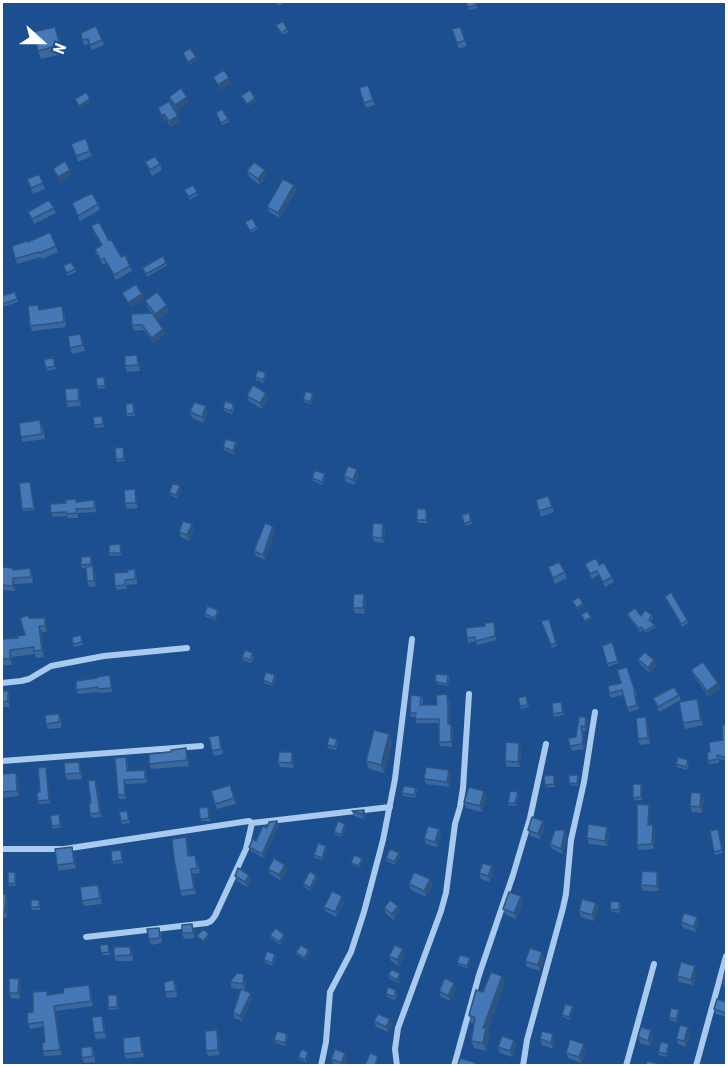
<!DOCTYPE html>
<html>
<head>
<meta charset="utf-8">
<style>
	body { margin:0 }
	#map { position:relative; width:728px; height:1067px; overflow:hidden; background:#1b4f8f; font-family:"Roboto Condensed",sans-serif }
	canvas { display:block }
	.frame { position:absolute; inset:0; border:3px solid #fff; pointer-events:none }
	.north { position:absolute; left:12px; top:12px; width:60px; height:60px; -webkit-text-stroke:4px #1b4f8f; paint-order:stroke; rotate:111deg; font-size:16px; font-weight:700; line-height:24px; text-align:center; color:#fff }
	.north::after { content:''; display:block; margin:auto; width:21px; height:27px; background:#fff; clip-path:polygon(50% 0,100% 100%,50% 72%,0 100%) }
</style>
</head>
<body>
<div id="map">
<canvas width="728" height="1067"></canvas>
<div class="frame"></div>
<div class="north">N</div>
</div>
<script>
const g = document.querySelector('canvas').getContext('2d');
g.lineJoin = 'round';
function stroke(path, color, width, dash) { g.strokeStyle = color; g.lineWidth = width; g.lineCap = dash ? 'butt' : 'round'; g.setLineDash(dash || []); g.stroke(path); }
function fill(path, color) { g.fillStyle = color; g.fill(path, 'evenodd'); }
stroke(new Path2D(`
	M2 683 21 681 29 679 51 666 104 656 187 648
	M2 761 201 746
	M252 823 390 807
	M2 849H64L249 821 252 823 246 849 215 916 211 921 207 923 86 937
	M321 1066 326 1042 330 992 351 952 364 912 383 840 395 779 412 639
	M397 1066 395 1049 398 1028 441 911 446 893 455 824 460 807 463 788 469 694
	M454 1066 479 975 513 875 530 818 546 744
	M523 1066 527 1040 563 908 566 894 571 840 584 782 595 712
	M626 1066 654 964
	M696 1066 726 956`), '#a9c9ee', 6);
fill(new Path2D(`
	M275 2H286L278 6Z
	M466 2H475L477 8 469 10Z
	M276 25 287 29 288 32 282 35Z
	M96 26 104 45 92 50 89 44 84 45 82 40Z
	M460 27 467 46 459 49 452 29Z
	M58 35 63 54 41 59 38 51Z
	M368 85 375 105 366 108 359 88Z
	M169 97 189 102 177 111 171 102Z
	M158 108 180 121 171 127 166 119 164 121Z
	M216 113 228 119 229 122 222 125Z
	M86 138 92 156 78 162 71 144Z
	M145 162 160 164 162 170 152 176Z
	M247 171 267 175 260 185 249 177Z
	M39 174 45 189 33 194 27 179Z
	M294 185 296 190 280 218 269 212 267 207Z
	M184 190 197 192 198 195 190 200Z
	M72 203 98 204 100 210 80 221Z
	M54 208 56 213 34 224 28 212Z
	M245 222 257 227 258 229 251 233Z
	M91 226 109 241 121 257 130 266 132 271 116 280 106 263 103 265 96 254 95 249 101 245Z
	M28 242 56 246 58 252 42 259 41 257 17 264 12 246Z
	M166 263 167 265 147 277 142 268Z
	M63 266 75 269 76 272 68 276Z
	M15 292 18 302 2 307V296Z
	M145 301 169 311 157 320 147 307Z
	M40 310 64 312 66 327 32 331 30 326Z
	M152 313 163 329 165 334 154 343 144 330 134 331 132 325Z
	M82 339 85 351 72 354 70 348Z
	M137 355 139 361 140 371 127 372 125 366Z
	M53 357 56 369 47 371 44 360Z
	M266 373 267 376 264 383 256 380 255 377Z
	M104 377 106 388 98 389 97 386Z
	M78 388 80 394 81 406 68 407 66 401Z
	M247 396 268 398 262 409 249 401Z
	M314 397 311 404 304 402 303 399Z
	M134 406 135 416H127L126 414Z
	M235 407 232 414 224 411 223 408Z
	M190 412H208L204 423 192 418Z
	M103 419 104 427 95 428 94 425Z
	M42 425 45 439 23 442 21 437Z
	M236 442 237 445 234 454 224 450 223 447Z
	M123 447 125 461 117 462 116 459Z
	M359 475 355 485 346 482 344 476Z
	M326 477 323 485 313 481 312 478Z
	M30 482 35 510 23 511 22 509Z
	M181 489 177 498 170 495 169 493Z
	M137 495 138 508 127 509 125 503Z
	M548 496 554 512 541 517 536 500Z
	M94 500 96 504V512L78 513V518H68L67 516 53 517 51 513 77 502Z
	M426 509 427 512V523H418L417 520Z
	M469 513 472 524 465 526 462 515Z
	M192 524 194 530 189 541 181 537 179 532Z
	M273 526 275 531 265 560 256 556 254 551Z
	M385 530 384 543 374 542 372 537Z
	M120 544 122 555 110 556 109 553Z
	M92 559V567L95 572 96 586 89 587 87 581 86 568H82L81 565Z
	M585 564 599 565 612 577 614 582 605 587 599 575 592 579Z
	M2 567 14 570 30 568 32 574 33 583 15 584V591L2 590Z
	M548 567 565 572 567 578 555 584Z
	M135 569 136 574 137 584 126 585 127 589 117 590 115 586 128 572Z
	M364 594 366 599 365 614 355 613 353 608Z
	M665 597 687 620 688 623 682 627Z
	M218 610 219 613 216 620 206 617 205 614Z
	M627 614 641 616 652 615 653 618 651 621 655 625 656 627 646 633 642 630 640 632 628 617Z
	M29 618H45L47 624V632H42L44 657 36 658 35 654 12 657V665H2V639L18 638 25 635Z
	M549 619 557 646 552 648 541 621Z
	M485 626H495L496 640 477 645 476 641 468 643 467 638Z
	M82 638 83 645 74 647 73 644Z
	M612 642 619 663 608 667 602 646Z
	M254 656 251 663 243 660 242 657Z
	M638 659 654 660 656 666 650 673 640 664Z
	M627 667 637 695 635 696 639 709 629 712 623 695 611 698 609 693 621 683Z
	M691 670 718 683 720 689 709 697 693 675Z
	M110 675 111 680 112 692 100 693 99 692 78 694 76 690 97 678Z
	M275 675 276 678 273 686 264 683 263 680Z
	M448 675 449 678 448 686 437 684 436 682Z
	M2 691H8L10 696V707H2Z
	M679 695 681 700 659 712 653 698Z
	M421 696 423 700 422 705H437L449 699 450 710V724L453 728 452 747 440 746 439 742V723H416L415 717H411L410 713Z
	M527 699 529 707 521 709 520 706Z
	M561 702 564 715 554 717 553 714Z
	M699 704 703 725 685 729 683 723Z
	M59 714 61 720V728L48 729 46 724Z
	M586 717 588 722 586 731H583L585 743 584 749 572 751 570 746 576 737Z
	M646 717 648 723 650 744 640 745 638 739Z
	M726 725V761L719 759V763L709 764 708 761 710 752 723 740Z
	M389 734 392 743 384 773 369 769 366 761Z
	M219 735 223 754 214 756 212 751Z
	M338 742 336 750 328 748 327 745Z
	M521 748 520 767H507L505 761Z
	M188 754 189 766 151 769 149 764Z
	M294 758V768L280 767 278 762Z
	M128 761V771L146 774 147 783 126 784V799H119L118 795Z
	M689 763 687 770 677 767 676 764Z
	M46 767 50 803 39 804 38 801Z
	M81 768 82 779 67 780 65 774Z
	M449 770 451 776 449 787 426 784 424 779Z
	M2 774 18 778 19 796 2 798Z
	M554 775 555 787H546L545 785Z
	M578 775 579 778 578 786 570 785 569 783Z
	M97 784 102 817 92 818 90 814 91 803Z
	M641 784 642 787V800H634L633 798Z
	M230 785 236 804 217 809 215 804Z
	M416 788 417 791 415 798 403 796 402 793Z
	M484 791 486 797 482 812 466 808 464 802Z
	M701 793 704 799 702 813 692 812 690 806Z
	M519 795 516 806 509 805 508 803Z
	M208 807 210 821H201L200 819Z
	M650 809V825H653L655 830 654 849 639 850 637 845Z
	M352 811 366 815 364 820 354 816Z
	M128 813 130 823 122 824 121 821Z
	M59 814 61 827 53 829 52 826Z
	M277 821 279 825 264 858 251 851 249 847 256 841 267 828Z
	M345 824 346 826 342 837 335 835 334 832Z
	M545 826 540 839 530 836 528 830Z
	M607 827 609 832 607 846 589 844 587 838Z
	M439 829 441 834 437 847 426 844 424 839Z
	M565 830 567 836 563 854 552 849 550 844Z
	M719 832 723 853 715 855 714 852Z
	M188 842 190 856 197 860 200 873 193 874 196 894 182 896 180 891Z
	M326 846 327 849 323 860 315 858 314 855Z
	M121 850 123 863 113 864 112 862Z
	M74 853 76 868 59 871 57 865Z
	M400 856 395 865 387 861 386 858Z
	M363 861 360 868 352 865 351 863Z
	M492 866 494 871 490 882 481 879 479 873Z
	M268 869 287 870 281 881 270 874Z
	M15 872 16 875V886H9L8 883Z
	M249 875 251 880 247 887 237 881 235 876Z
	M316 876 317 879 311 891 304 887 303 884Z
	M659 877V891H643L641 885Z
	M409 884 432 885 426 897 411 890Z
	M98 885 100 890 102 904 84 906 82 901Z
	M2 894H6L8 899 7 918 2 917Z
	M521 896 523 902 516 919 505 914 503 909Z
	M40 902V910H32L31 907Z
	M344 902 337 917 326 912 324 907Z
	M620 902 621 905 619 913 611 911 610 909Z
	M596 903 598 909 594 921 581 917 579 911Z
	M398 906 400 911 394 920 386 914 384 908Z
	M681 922 699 923 696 932 683 928Z
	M159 928 161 934 162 943 151 945 149 939Z
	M194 930 195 938 184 939 182 933Z
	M270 935 285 938 280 945 271 938Z
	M108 944 110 955H102L101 953Z
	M130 947 132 952 133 961H116L114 956Z
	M296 952 310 953 305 960 297 955Z
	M405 954 399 966 391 961 389 956Z
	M276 957 273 966 265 963 264 960Z
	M544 958 540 971 527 967 525 961Z
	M471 961 468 969 458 965 457 963Z
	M726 967V987L724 986 723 981Z
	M697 972 693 985 679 982 677 976Z
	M400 974 401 976 398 983 389 978 388 975Z
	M174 980 176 986 177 997 167 998 165 992Z
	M246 980 245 990 232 988 230 982Z
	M505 983 487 1031 489 1036 486 1051 474 1048 471 1041 474 1024 471 1023 469 1015 483 992Z
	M21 985 20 999 11 998 9 993Z
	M89 985 91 990 93 1006 56 1011 62 1055 44 1056 43 1051 45 1042 43 1027 30 1029 28 1024 33 1012 47 991 48 995 63 993Z
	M456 988 450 1001 441 997 439 991Z
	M397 993 395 1000 387 997 386 994Z
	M118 998V1009L109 1010 108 1007Z
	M252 998 242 1021 234 1018 233 1013Z
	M726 1002V1017L716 1014 714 1009Z
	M574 1009 570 1020 563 1017 562 1015Z
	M680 1012 677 1022 670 1020 669 1017Z
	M102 1016 104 1021 106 1038 96 1039 94 1033Z
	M374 1021 392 1025 388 1032 376 1027Z
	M217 1030 219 1036 220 1055 208 1056 206 1051Z
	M690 1032 686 1047 678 1044 676 1039Z
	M287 1034 288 1037 286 1046 275 1043 274 1040Z
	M553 1034 555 1040 553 1049 542 1045 540 1039Z
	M140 1036 142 1042 144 1057 126 1059 124 1054Z
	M653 1036 650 1046 640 1043 638 1037Z
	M514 1040 516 1045 512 1057 500 1053 498 1047Z
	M92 1046 94 1052 95 1062 84 1063 82 1058Z
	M670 1047 667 1057 659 1055 658 1052Z
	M586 1050 581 1063 568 1058 566 1053Z
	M308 1052 309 1055 306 1063 299 1059 298 1057Z
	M347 1058 344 1065H336L333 1064 331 1059Z`), '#3a679d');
fill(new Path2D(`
	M196 57 197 60 189 65 188 62Z
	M229 78 231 84 220 91 218 85Z
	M187 97 189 102 177 111 175 105Z
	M255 98 256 101 248 107 247 104Z
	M90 99 91 102 80 109 79 106Z
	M164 114 166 119 164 121 162 116Z
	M178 116 180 121 171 127 169 121Z
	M70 170 72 175 60 183 58 177Z
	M265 170 267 175 260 185 258 179Z
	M294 185 296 190 280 218 278 213Z
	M142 294 144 300 130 308 128 303Z
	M167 305 169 311 157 320 155 314Z
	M163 329 165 334 154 343 152 338Z
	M137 355 139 361 140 371 138 365Z
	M266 373 267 376 264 383 263 380Z
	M78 388 80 394 81 406 79 401Z
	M266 393 268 398 262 409 260 403Z
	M313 394 314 397 311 404 310 402Z
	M206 406 208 412 204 423 202 417Z
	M236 442 237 445 234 454 233 451Z
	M357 469 359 475 355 485 353 480Z
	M325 474 326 477 323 485 322 482Z
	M180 486 181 489 177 498 176 495Z
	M135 489 137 495 138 508 136 503Z
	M192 524 194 530 189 541 187 535Z
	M383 524 385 530 384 543 382 538Z
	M273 526 275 531 265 560 263 555Z
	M93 566 95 572 96 586 94 581Z
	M13 578 15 584V591L13 586Z
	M364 594 366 599 365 614 363 608Z
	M583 603 584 606 578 611 577 608Z
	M218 610 219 613 216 620 215 618Z
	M591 617 592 619 586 624 585 621Z
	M45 618 47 624V632L45 626Z
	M39 626 42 632 44 657 42 650Z
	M10 650 12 657V665L10 659Z
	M654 660 656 666 650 673 648 668Z
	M275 675 276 678 273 686 272 684Z
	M718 683 720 689 709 697 707 691Z
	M8 691 10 696V707L8 701Z
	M447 694 450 710V728L448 724Z
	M697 699 699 704 703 725 701 720Z
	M586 717 588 722 586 731 585 727Z
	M646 717 648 723 650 744 648 738Z
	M451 724 453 728 452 747 451 742Z
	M581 726 585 743 584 749 582 744Z
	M389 734 392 743 384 773 381 765Z
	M519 743 521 748 520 767 518 762Z
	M186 748 188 754 189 766 187 760Z
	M292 752 294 758V768L292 763Z
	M79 762 81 768 82 779 80 773Z
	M449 770 451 776 449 787 447 782Z
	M16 773 18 778 19 796 17 791Z
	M95 780 97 784 102 817 100 813Z
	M124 780 126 784V799L125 795Z
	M484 791 486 797 482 812 480 806Z
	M518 792 519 795 516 806 515 803Z
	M701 793 704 799 702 813 700 807Z
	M649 805 650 809V830L648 825Z
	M364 810 366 815 364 820 362 814Z
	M277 821 279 825 264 858 262 854Z
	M543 821 545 826 540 839 538 834Z
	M345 824 346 826 342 837 341 835Z
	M653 825 655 830 654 849 652 844Z
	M607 827 609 832 607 846 605 841Z
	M439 829 441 834 437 847 435 842Z
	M565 830 567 836 563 854 561 849Z
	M186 837 188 842 190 862 188 856Z
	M326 846 327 849 323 860 322 858Z
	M72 847 74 853 76 868 74 863Z
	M399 853 400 856 395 865 394 862Z
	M362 858 363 861 360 868 359 866Z
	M285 865 287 870 281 881 279 875Z
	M492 866 494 871 490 882 488 876Z
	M191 869 193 874 196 894 194 889Z
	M657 872 659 877V891L657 886Z
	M249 875 251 880 247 887 245 882Z
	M316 876 317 879 311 891 310 888Z
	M430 879 432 885 426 897 424 891Z
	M6 894 8 899 7 918 5 912Z
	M342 896 344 902 337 917 335 912Z
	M521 896 523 902 516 919 514 913Z
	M596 903 598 909 594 921 592 915Z
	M398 906 400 911 394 920 392 914Z
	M697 917 699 923 696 932 694 927Z
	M192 924 194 930 195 938 193 933Z
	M209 934 210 937 204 944 203 941Z
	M284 935 285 938 280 945 279 942Z
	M403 949 405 954 399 966 397 960Z
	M309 950 310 953 305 960 304 958Z
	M542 952 544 958 540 971 538 965Z
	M275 954 276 957 273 966 272 963Z
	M470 958 471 961 468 969 467 966Z
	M695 966 697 972 693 985 691 980Z
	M244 974 246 980 245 990 243 984Z
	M400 974 401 976 398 983 397 980Z
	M502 976 505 983 487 1031 489 1036 486 1051 483 1043V1028Z
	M19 979 21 985 20 999 18 993Z
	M454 983 456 988 450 1001 448 996Z
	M89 985 91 990 93 1006 91 1001Z
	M251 993 252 998 242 1021 240 1016Z
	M54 1006 56 1011 62 1055 60 1050Z
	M573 1006 574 1009 570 1020 569 1017Z
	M679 1010 680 1012 677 1022 676 1019Z
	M102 1016 104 1021 106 1038 104 1032Z
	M390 1019 392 1025 388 1032 386 1027Z
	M688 1027 690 1032 686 1047 684 1041Z
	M217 1030 219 1036 220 1055 218 1050Z
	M651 1030 653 1036 650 1046 648 1041Z
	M287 1034 288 1037 286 1046 285 1043Z
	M553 1034 555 1040 553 1049 551 1043Z
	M140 1036 142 1042 144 1057 142 1052Z
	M514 1040 516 1045 512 1057 510 1051Z
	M584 1044 586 1050 581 1063 579 1057Z
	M669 1044 670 1047 667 1057 666 1054Z
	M308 1052 309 1055 306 1063 305 1060Z
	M345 1053 347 1058 344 1065H342L341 1063Z`), '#305480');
const building = new Path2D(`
	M466 2H475L476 5 468 7Z
	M283 21 287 29 281 33 276 25Z
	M96 26 102 40 90 45 88 39 82 40 81 33Z
	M55 27 60 45 38 51 33 32Z
	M460 27 465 40 457 43 452 29Z
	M190 48 196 57 188 62 183 53Z
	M224 70 229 78 218 85 213 77Z
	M368 85 373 100 364 103 359 88Z
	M181 88 187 97 175 105 169 97Z
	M250 90 255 98 247 104 241 96Z
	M86 92 90 99 79 106 75 99Z
	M169 101 178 116 169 121 164 114 162 116 158 108Z
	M222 109 228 119 221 123 216 113Z
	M86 138 90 151 76 156 71 144Z
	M155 156 160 164 150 170 145 162Z
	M65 161 70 170 58 177 53 169Z
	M254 162 265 170 258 179 247 171Z
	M39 174 43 183 31 188 27 179Z
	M283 179 294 185 278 213 267 207Z
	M193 185 197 192 189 197 184 190Z
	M92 193 98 204 78 216 72 203Z
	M49 200 54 208 32 219 28 212Z
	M252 218 257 227 250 231 245 222Z
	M99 222 109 241 111 239 121 257 125 255 130 266 114 275 104 258 101 260 95 249 102 245 91 226Z
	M50 232 56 246 40 253 39 252 15 259 12 246 27 241 28 242Z
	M163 256 166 263 146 274 142 268Z
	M71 262 75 269 67 273 63 266Z
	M136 284 142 294 128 303 122 293Z
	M15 292 17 299 2 304V296Z
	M157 292 167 305 155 314 145 301Z
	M38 305 39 310 62 306 64 322 30 326 28 306Z
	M152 313 163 329 152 338 142 325H132L131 314Z
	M80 334 83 345 70 348 68 336Z
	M137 355 138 365 125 366V356Z
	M53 357 55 366 46 368 44 360Z
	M258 370 266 373 263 380 255 377Z
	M104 377 105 386H97L96 378Z
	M253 385 266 393 260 403 247 396Z
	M78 388 79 401H66L65 389Z
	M306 391 313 394 310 402 303 399Z
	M225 401 234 404 231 411 223 408Z
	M194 402 206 406 202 417 190 412Z
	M133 403 134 413 126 414V404Z
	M102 416 103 424 94 425 93 417Z
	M40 420 42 434 21 437 19 423Z
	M226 439 236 442 233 451 223 447Z
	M123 447 124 459H116L115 448Z
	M348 466 357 469 353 480 344 476Z
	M315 470 325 474 322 482 312 478Z
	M30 482 34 508 22 509 19 483Z
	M173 483 180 486 176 495 169 493Z
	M135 489 136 503H125L124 490Z
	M548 496 552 507 539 511 536 500Z
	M76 499V502L94 500 95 508 76 509 77 513 66 514V512L51 513 50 504 66 503 65 500Z
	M417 509H426V520H417Z
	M469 513 471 521 464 524 462 515Z
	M183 521 192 524 187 535 179 532Z
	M265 523 273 526 263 555 254 551Z
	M373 523 383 524 382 538 372 537Z
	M120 544 121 553H109V545Z
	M91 556V564L81 565V557Z
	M596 558 599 565 604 563 612 577 603 582 597 571 590 574 585 564Z
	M559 562 565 572 553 578 548 567Z
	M93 566 94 581H87L86 567Z
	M2 567 13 568V570L30 568 31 577 13 578V586L2 585Z
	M135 569V579L125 580V585L115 586 114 573 128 572 127 570Z
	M671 592 687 620 681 624 665 597Z
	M354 594H364L363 608H353Z
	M579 597 583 603 577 608 572 601Z
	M207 606 218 610 215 618 205 614Z
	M635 608 641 616 645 610 652 615 649 620 655 625 645 631 641 627 639 629 627 614Z
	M587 611 591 617 585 621 581 615Z
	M28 615 29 618H45V626H39L42 650 34 651V647L10 650V659H2V639L18 638 17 636 25 635 20 618Z
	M549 619 556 643 551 645 541 621Z
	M494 622 495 636 476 641 475 637 467 638 466 628 485 626V623Z
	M81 635 82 642 73 644 72 637Z
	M612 642 618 661 607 664 602 646Z
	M245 650 253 653 250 660 242 657Z
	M645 652 654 660 648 668 638 659Z
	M703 662 718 683 707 691 691 670Z
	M627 667 635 691H634L637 705 627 708 622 690 609 693 608 686 621 683 617 670Z
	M266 672 275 675 272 684 263 680Z
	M435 674 448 675 447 684 436 682Z
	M110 675 111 688 98 689V687L76 690V681L97 678V677Z
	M674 687 679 695 658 707 653 698Z
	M2 691H8V701L2 702Z
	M447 694 448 706V724H451V742H439V719H415L416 713H410L411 695 421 696 420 705H437L436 695Z
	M526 696 528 705 520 706 518 698Z
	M697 699 701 720 683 723 679 702Z
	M561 702 563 712 553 714 552 703Z
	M59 714V722L46 724 45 715Z
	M579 717H586L585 727 581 726 583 738 582 744 570 746 568 738 576 737Z
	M646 717 648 738 638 739 636 718Z
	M722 725H726V758L717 755 718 759 708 761 707 752H710L709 742 723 740Z
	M374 730 389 734 381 765 366 761Z
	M219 735 221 749 212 751 209 737Z
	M329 737 337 739 335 747 327 745Z
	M506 742 519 743 518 762 505 761Z
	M186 748 187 760 149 764V754L171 752V750Z
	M279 752H292V763L278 762Z
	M126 757 127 771 145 770V779L124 780 125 795H118L115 758Z
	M678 757 688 760 686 767 676 764Z
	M79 762 80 773 65 774 64 763Z
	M46 767 49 800 38 801 37 792H40L38 768Z
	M426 767 449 770 447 782 424 779Z
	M16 773 17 791 2 792V774Z
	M554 775V784L545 785 544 776Z
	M569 775H578L577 784 569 783Z
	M95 780 100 813 90 814 89 803H91L88 781Z
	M633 784H641V797L633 798Z
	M230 785 234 798 215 804 211 791Z
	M404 786 416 788 414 795 402 793Z
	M469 787 484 791 480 806 464 802Z
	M510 791 518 792 515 803H508Z
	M691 792 701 793 700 807 690 806Z
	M637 804 649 805 648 825H653L652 844 637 845Z
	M208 807 209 818 200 819 199 808Z
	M364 810 362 814 352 811Z
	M127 811 129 820 121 821 119 812Z
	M59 814 60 825 52 826 50 816Z
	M532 817 543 821 538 834 528 830Z
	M277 821 262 854 249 847 253 839 256 841 263 826 267 828 269 822Z
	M338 821 345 824 341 835 334 832Z
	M588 824 607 827 605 841 587 838Z
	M428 826 439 829 435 842 424 839Z
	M718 829 722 850 714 852 710 831Z
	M555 830H565L561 849 550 844Z
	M186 837 188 856 195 855 197 868 191 869 194 889 180 891 174 859 172 839Z
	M318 843 326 846 322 858 314 855Z
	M72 847 74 863 57 865 55 849Z
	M390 849 399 853 394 862 386 858Z
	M121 850 122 860 112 862 111 851Z
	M354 855 362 858 359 866 351 863Z
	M274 858 285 865 279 875 268 869Z
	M483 863 492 866 488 876 479 873Z
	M238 868 249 875 245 882 235 876Z
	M310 871 316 876 310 888 303 884Z
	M642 871 657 872V886L641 885Z
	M8 872H15V884L8 883Z
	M414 872 430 879 424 891 409 884Z
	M98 885 100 898 82 901 80 887Z
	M332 891 342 896 335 912 324 907Z
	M509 892 521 896 514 913 503 909Z
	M2 894H6L5 912H2Z
	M582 899 596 903 592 915 579 911Z
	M31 900H39V907H31Z
	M390 900 398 906 392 914 384 908Z
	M611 901 620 902 618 910 610 909Z
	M684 913 697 917 694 927 681 922Z
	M192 924 193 933H182V925Z
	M159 928 160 938 149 939 147 929Z
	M276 928 284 935 279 942 270 935Z
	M203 929 209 934 203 941 197 936Z
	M108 944 109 952 101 953 100 945Z
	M301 945 309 950 304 958 296 952Z
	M395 945 403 949 397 960 389 956Z
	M114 947H130L131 955 114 956Z
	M530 948 542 952 538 965 525 961Z
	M267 951 275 954 272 963 264 960Z
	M460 955 470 958 467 966 457 963Z
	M681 962 695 966 691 980 677 976Z
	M726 967V982L723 981Z
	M392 969 400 974 397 980 388 975Z
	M491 972 502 976 483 1028H486L483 1043 471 1041 475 1018 469 1015 476 990 483 992Z
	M237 973 244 974 243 984 230 982Z
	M9 978 19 979 18 993H9Z
	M445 978 454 983 448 996 439 991Z
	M174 980 175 991 165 992 164 982Z
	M89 985 91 1001 54 1006 60 1050 43 1051 42 1043 45 1042 43 1022 28 1024 27 1013 33 1012V992L47 991V995L63 993 64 988Z
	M388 987 396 990 394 997 386 994Z
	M241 989 251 993 240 1016 233 1013Z
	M108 995H117V1007H108Z
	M717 999 726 1002V1013L714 1009Z
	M565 1004 573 1006 569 1017 562 1015Z
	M671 1008 679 1010 676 1019 669 1017Z
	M378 1014 390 1019 386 1027 374 1021Z
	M102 1016 104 1032 94 1033 92 1017Z
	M680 1025 688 1027 684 1041 676 1039Z
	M641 1027 651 1030 648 1041 638 1037Z
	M217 1030 218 1050 206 1051 205 1031Z
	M277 1031 287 1034 285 1043 274 1040Z
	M542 1031 553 1034 551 1043 540 1039Z
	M140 1036 142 1052 124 1054 123 1038Z
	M502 1036 514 1040 510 1051 498 1047Z
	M570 1039 584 1044 579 1057 566 1053Z
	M661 1042 669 1044 666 1054 658 1052Z
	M92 1046 93 1056 82 1058 81 1048Z
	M302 1049 308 1052 305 1060 298 1057Z
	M335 1049 345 1053 341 1063 331 1059Z
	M370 1053 378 1056 375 1065H365Z
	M460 1058 476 1063 475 1065H458Z
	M647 1061 655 1063 654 1065H646Z`);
fill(building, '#4478b7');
stroke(building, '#305480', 1.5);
</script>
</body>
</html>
